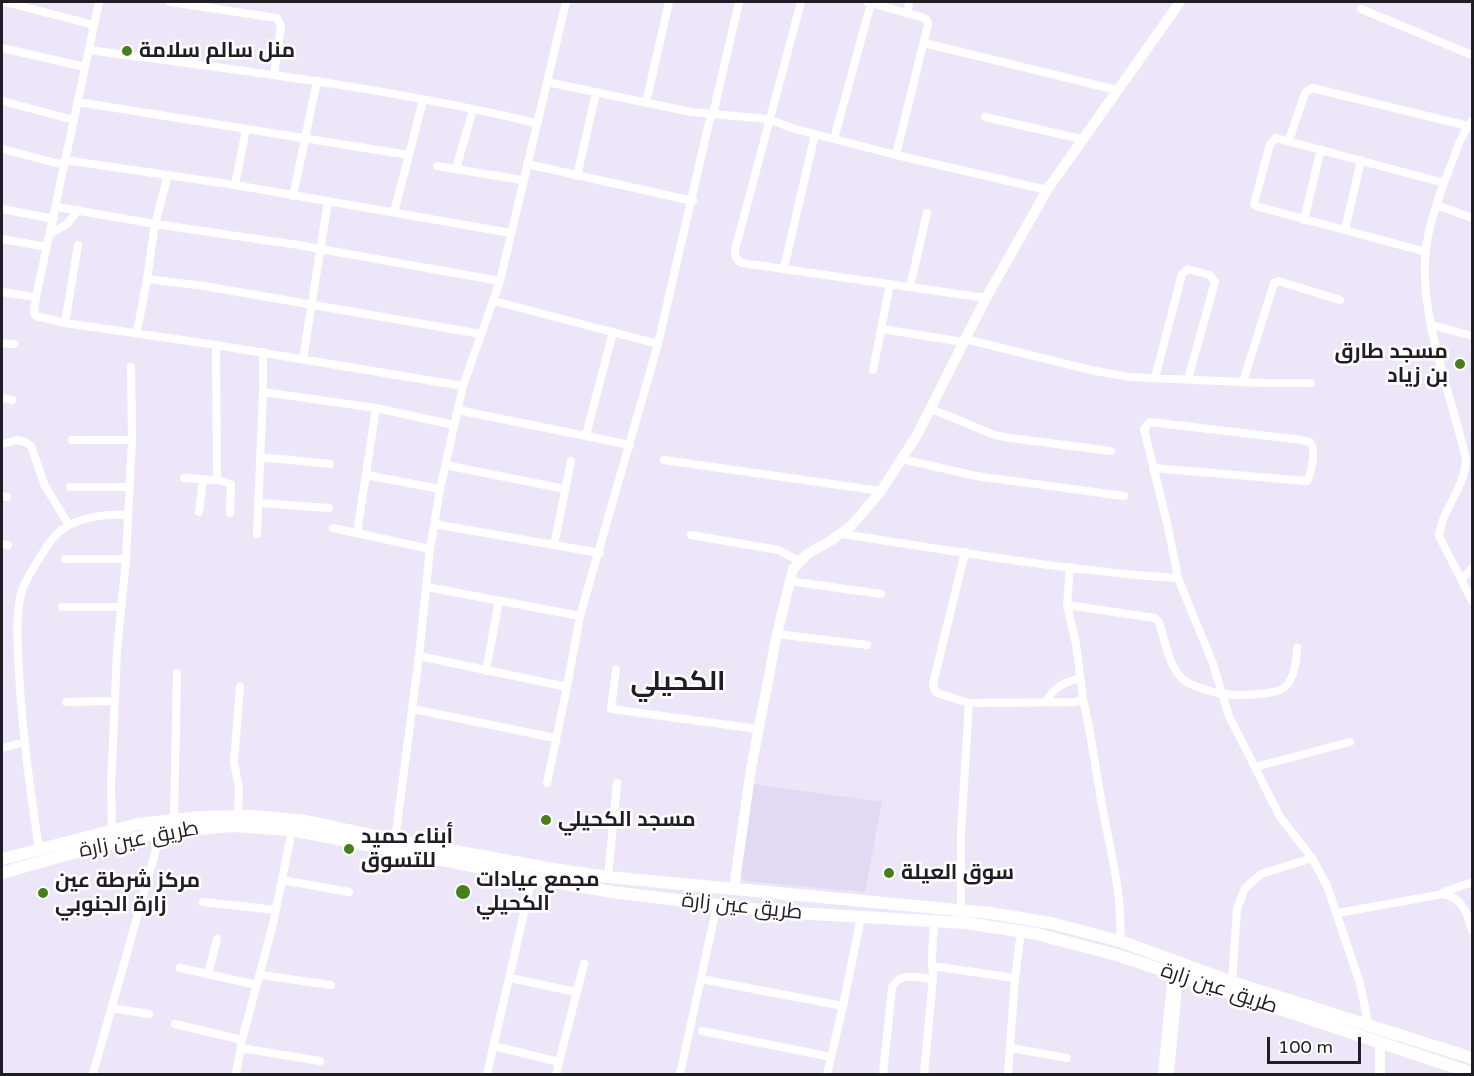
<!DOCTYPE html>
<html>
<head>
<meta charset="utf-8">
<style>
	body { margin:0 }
	#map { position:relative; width:1474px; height:1076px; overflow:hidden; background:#ede6f9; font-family:"Varela Round",sans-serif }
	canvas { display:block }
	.frame { position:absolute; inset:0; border:3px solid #201d24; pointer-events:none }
	.scale { position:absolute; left:1267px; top:1037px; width:94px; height:27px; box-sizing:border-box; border:3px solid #201d24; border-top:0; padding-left:8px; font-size:18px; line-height:21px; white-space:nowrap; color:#201d24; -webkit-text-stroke:4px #fff; paint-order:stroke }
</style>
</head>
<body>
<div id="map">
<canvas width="1474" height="1076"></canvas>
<div class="frame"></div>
<div class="scale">100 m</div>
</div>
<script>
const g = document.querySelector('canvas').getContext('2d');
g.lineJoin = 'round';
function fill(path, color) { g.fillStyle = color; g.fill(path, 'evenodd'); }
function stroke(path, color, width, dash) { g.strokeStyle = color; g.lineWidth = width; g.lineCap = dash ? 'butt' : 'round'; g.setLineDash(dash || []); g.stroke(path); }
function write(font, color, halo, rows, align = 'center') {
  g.font = font + ' "Varela Round",Cairo,sans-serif'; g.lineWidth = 5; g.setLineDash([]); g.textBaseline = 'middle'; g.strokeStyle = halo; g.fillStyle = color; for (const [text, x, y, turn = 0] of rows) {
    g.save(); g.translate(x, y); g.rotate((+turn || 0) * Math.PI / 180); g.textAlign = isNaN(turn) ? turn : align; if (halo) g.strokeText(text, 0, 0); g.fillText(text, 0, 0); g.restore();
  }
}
fill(new Path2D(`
	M753 784 882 802 865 892 744 881 740 874Z`), '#e2d9f3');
stroke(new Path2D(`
	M5 2 94 25
	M99 2 36 297 34 313 36 316 65 323 216 345 463 386
	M170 2 277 18 281 26 274 75
	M801 2 735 250C735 257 736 260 742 263L986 298
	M867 2 921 17 927 20 928 24 896 155
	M1361 9 1472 55
	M908 14 909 2
	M924 43 1117 90
	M2 48 85 67
	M89 50C239 70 390 88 536 123
	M547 82 691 112 768 119 795 129 896 155 1047 190
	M2 101 74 120
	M78 102 409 155 394 212
	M646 103 669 2
	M713 114 739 2
	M985 117 1081 139
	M1472 121C1460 135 1456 153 1449 170 1439 195 1429 223 1426 249 1418 316 1452 395 1466 460 1465 488 1442 509 1439 536L1472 601
	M834 139 871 3
	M1289 140 1305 93 1312 88 1468 126
	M2 149 64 165
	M409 155 423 100
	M65 160 235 185 511 233
	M527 164 693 201
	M437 166 522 180
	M456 169 473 109
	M168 175 155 224 147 279 204 286 481 334
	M577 176 596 93
	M235 185 246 129
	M293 196 317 81
	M1437 205 1472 218
	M57 207 155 224 298 245 500 281
	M2 209 54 219
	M1304 220 1321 149
	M1345 230 1361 160
	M50 234 67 224 78 210
	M2 239 47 247
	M1426 252 1256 206 1254 204 1255 200 1270 144 1276 138 1444 183
	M784 268 815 134
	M910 287 927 213
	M2 292 36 297
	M494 301 658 344
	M65 323 78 245
	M1432 325 1472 336
	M882 329 963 342
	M137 332 147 279
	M965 339 1095 371 1130 377 1264 383H1311
	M2 343 14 344
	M263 352V392
	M303 359 328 201
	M873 370 890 284
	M1155 378 1182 274 1188 269 1210 275 1215 282 1188 379
	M1243 382 1274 283 1278 281 1340 300
	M2 398 12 400
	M931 409 995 435 1010 438 1111 451
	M458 410 630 445
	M586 435 613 332
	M72 440H132
	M2 444 17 440 25 442 31 446 45 486 69 525
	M260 457 330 464
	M902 459 976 476 1124 496
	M664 460 881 491
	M445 465 565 489
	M1153 468 1307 481C1311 475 1316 450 1311 444 1310 441 1305 441 1302 440L1150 422 1144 429 1168 527 1178 578 1213 664 1229 716 1280 817 1312 858 1327 886 1360 983 1369 1027
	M366 475 440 489
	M184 478 217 480 216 345
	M217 480 231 484 230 513
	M70 487H130
	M2 496 7 497
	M259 503 329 508
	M199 512 203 479
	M434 524 600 553
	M333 528 430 549
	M357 533 376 408
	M257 534 263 392 376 408 454 425
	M842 534C954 551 1066 571 1178 578
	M691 535 778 550 799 561
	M2 544 8 545
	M554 545 571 461
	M965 552 933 684 934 689 937 693 969 703
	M65 559H126
	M1070 567 1067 605 1076 644 1083 699
	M1462 580 1472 568
	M789 581 881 594
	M427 587 580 616
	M1067 605 1155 618 1159 622C1165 640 1169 669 1185 681 1192 686 1217 694 1225 694 1237 696 1276 695 1285 687 1295 678 1296 661 1297 648
	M62 607H122
	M777 634 867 645
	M419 656 567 687 580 616 658 344 711 114
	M616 670 611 709 758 729
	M486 671 499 601
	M66 702 115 701
	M1046 702C1053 687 1065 682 1080 678
	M413 709 555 738
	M2 748 17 744
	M1255 767 1350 742
	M547 783 567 687
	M238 816 239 789 234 762 240 687
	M174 820 177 673
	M112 829 111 787 117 651 126 559 132 440 131 367
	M395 840 419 656 430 549 440 489 463 386 500 281 566 2
	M39 849C30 790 22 732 19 672 18 646 15 620 21 594 24 582 31 572 37 562 43 553 48 543 55 536 73 517 104 514 128 515
	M608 877 617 783
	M282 880 349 892
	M1442 893 1472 882
	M203 902 276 910
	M961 910V832L969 703 1075 702 1083 699C1091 732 1095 766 1101 799 1109 847 1123 893 1120 941
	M1338 913 1443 894C1463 898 1467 913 1472 930
	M932 966 1015 978
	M180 968 257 985
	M208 974 217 939
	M260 975 331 985
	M510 978 576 992
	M701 979 843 1006
	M1232 982 1237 909 1245 888 1261 874 1312 858
	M111 1008 149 1014
	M175 1024 242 1040
	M702 1031 831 1057
	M494 1046 559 1062
	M241 1048 320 1061
	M1011 1048 1067 1058
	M93 1074 161 832
	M236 1074 242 1040 273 924 292 830
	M487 1074 532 878
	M556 1074 584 964
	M680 1074 717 905
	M827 1074 843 1006 861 917
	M883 1074 892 988C899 971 918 978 933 979
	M924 1074 933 979 932 957 934 921
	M1008 1074 1015 978 1021 931
	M1162 1074 1172 974
	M1170 1074 1179 976`), '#fff', 8);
stroke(new Path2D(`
	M734 888 751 769 777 634 793 569 807 554 832 540 852 525 881 491 917 435 986 298 1047 190 1180 2
	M1380 1042V1074`), '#fff', 10);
stroke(new Path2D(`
	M2 859 138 824 201 817 251 816 306 821 395 840 553 869 608 877 990 913 1051 923 1120 941 1232 982 1472 1058
	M2 873 83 850 161 832 233 826 292 830 532 878 612 892 777 912 966 923 1037 934 1120 956 1472 1073`), '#fff', 12);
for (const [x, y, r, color] of [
	[127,51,6,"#467f18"],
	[1460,364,6,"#467f18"],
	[546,820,6,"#467f18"],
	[349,849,6,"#467f18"],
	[889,873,6,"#467f18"],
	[463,892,8,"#467f18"],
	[43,893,6,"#467f18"]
]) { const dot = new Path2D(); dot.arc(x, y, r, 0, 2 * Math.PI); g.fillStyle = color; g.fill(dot); stroke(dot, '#fff', 2); }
write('bold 21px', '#201d24', '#fff', [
	["منل سالم سلامة",139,51],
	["مسجد طارق",1448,352,"right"],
	["بن زياد",1448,376,"right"],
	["مسجد الكحيلي",558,820],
	["أبناء حميد",361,837],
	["للتسوق",361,861],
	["سوق العيلة",901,873],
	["مجمع عيادات",476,880],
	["الكحيلي",476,904],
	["مركز شرطة عين",55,881],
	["زارة الجنوبي",55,905]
], 'left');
write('21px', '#201d24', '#fff', [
	["طريق عين زارة",139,840,-11],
	["طريق عين زارة",742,907,6],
	["طريق عين زارة",1219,989,18]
]);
write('bold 27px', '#201d24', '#fff', [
	["الكحيلي",678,683]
]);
</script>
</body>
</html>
